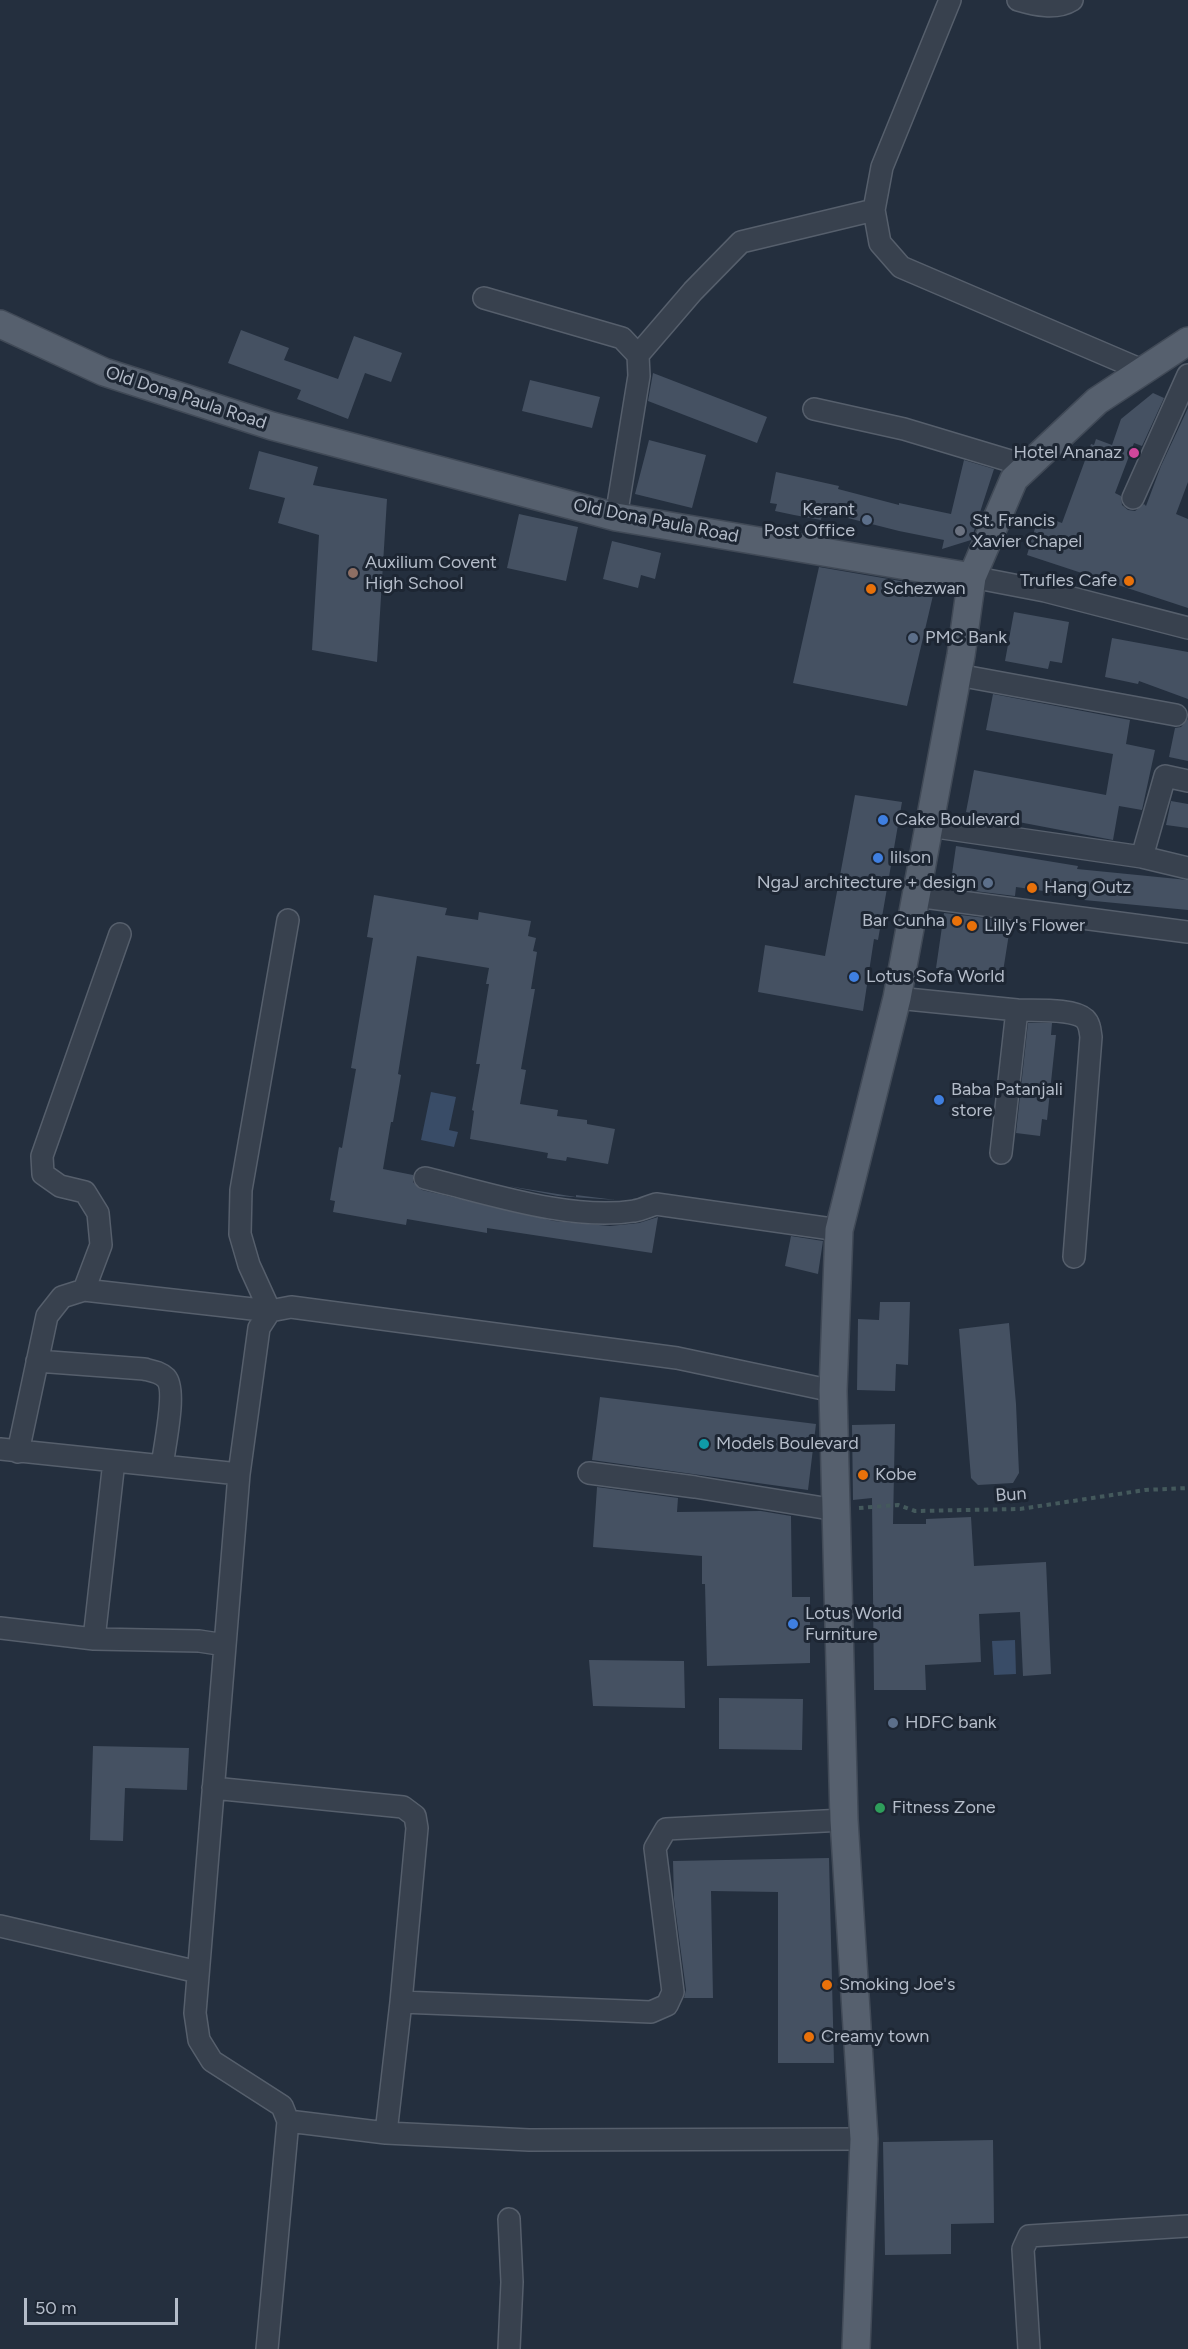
<!DOCTYPE html>
<html>
<head>
<meta charset="utf-8">
<style>
	body { margin:0 }
	#map { position:relative; width:1188px; height:2349px; overflow:hidden; background:#242f3e; font-family:Figtree,sans-serif }
	canvas { display:block }
	.scale { position:absolute; left:24px; top:2298px; width:154px; height:27px; box-sizing:border-box; border:3px solid #b4bcc9; border-top:0; padding-left:8px; font-size:18px; line-height:21px; white-space:nowrap; color:#b4bcc9; -webkit-text-stroke:4px #1d2633; paint-order:stroke }
</style>
</head>
<body>
<div id="map">
<canvas width="1188" height="2349"></canvas>
<div class="scale">50 m</div>
</div>
<script>
const g = document.querySelector('canvas').getContext('2d');
g.lineJoin = 'round';
function fill(path, color) { g.fillStyle = color; g.fill(path, 'evenodd'); }
function stroke(path, color, width, dash) { g.strokeStyle = color; g.lineWidth = width; g.lineCap = dash ? 'butt' : 'round'; g.setLineDash(dash || []); g.stroke(path); }
function write(font, color, halo, rows, align = 'center') {
  g.font = font + ' Figtree,sans-serif'; g.lineWidth = 6; g.setLineDash([]); g.textBaseline = 'middle'; g.strokeStyle = halo; g.fillStyle = color; for (const [text, x, y, turn = 0] of rows) {
    g.save(); g.translate(x, y); g.rotate((+turn || 0) * Math.PI / 180); g.textAlign = isNaN(turn) ? turn : align; if (halo) g.strokeText(text, 0, 0); g.fillText(text, 0, 0); g.restore();
  }
}
fill(new Path2D(`
	M431 1092 456 1097 449 1130 458 1132 454 1147 421 1140Z
	M1015 1640 1016 1674 994 1675 992 1641Z`), '#394c67');
fill(new Path2D(`
	M241 330 289 348 284 360 338 379 354 336 402 353 391 382 365 373 348 419 297 399 301 390 228 363Z
	M653 373 767 417 757 443 648 401Z
	M530 380 600 397 592 428 522 411Z
	M1153 393 1164 398 1142 446 1134 443 1115 493 1121 496 1122 505 1128 510 1135 511 1144 504 1146 506 1161 466 1188 408V482L1176 514 1188 519V608L1027 555 1039 515 1062 523 1091 444 1094 445 1096 439 1112 445 1121 419Z
	M649 440 706 455 692 508 635 494Z
	M259 451 318 467 313 485 387 499 377 662 312 650 319 535 278 523 285 498 249 489Z
	M964 460 994 469 971 540 942 549 944 540 899 531 832 514V517L822 515 821 520 794 515 775 511 777 504 770 503 776 472 839 486 838 489 899 505V503L951 514Z
	M519 514 578 527 566 581 507 568Z
	M612 541 661 553 655 579 641 575 638 588 603 579Z
	M819 567 935 587 907 706 793 683Z
	M1014 612 1069 622 1062 663 1050 661 1048 669 1005 661Z
	M1112 638 1188 652V699L1139 681 1138 684 1105 677Z
	M993 694 1130 720 1126 744 1155 750 1142 810 1119 806 1113 840 966 812 974 770 1106 795 1113 754 986 730Z
	M1188 719V761L1169 757 1175 728 1181 727Z
	M855 795 902 802 878 940 874 939 863 1011 758 992 765 945 825 956Z
	M1171 801 1188 804V828L1166 825Z
	M956 846 1078 866 1077 869 1188 880V910L1084 900 1085 897 1016 887 1015 896 950 888Z
	M374 895 447 908 445 915 478 920 479 912 531 921 528 936 536 938 533 951 537 952 531 989H535L521 1069 526 1070 520 1104 558 1110 557 1116 587 1120V1124L615 1129 608 1164 567 1157 566 1161 547 1158 548 1153 470 1139 474 1111 472 1110 480 1064H476L489 984H486L489 968 417 956 398 1074 401 1075 393 1122H391L383 1169 413 1175V1182L422 1190 554 1221 610 1226 639 1223 658 1217 652 1253 487 1228V1233L407 1219 406 1225 333 1212 335 1201 330 1200 339 1147 342 1148 356 1069 351 1068 373 938 367 937Z
	M944 913 1011 921 1002 978 936 968Z
	M1028 1023H1052L1051 1035H1056L1047 1120 1042 1119 1040 1136 1016 1133Z
	M508 1186 576 1197V1195L616 1200 558 1196Z
	M791 1236 823 1241 818 1274 785 1266Z
	M880 1302H910L908 1365 896 1364 895 1391 857 1390 858 1319 879 1320Z
	M1009 1323 1016 1404 1019 1473 1013 1483 978 1485 971 1478 959 1329Z
	M600 1397 816 1424 808 1490 592 1460Z
	M895 1424 893 1524H926V1519L971 1517 974 1566 1046 1562 1051 1674 1023 1676 1020 1612 979 1614 981 1662 925 1665 926 1690H874L872 1498 853 1500 852 1425Z
	M597 1487 678 1498 677 1512 761 1511 791 1516 792 1597H810V1663L707 1666 705 1584H702V1556L593 1547Z
	M589 1660 684 1661 685 1708 593 1706Z
	M719 1698 803 1699 802 1750 719 1749Z
	M93 1746 189 1748 187 1790 125 1788 123 1841 90 1840Z
	M829 1858 834 2063H778V1892L711 1891 713 1998H684L686 1990 674 1899 673 1861Z
	M993 2140 994 2223 951 2224V2254L885 2255 883 2142Z`), '#455162');
const minor = new Path2D(`
	M950 0 882 167 874 210 880 243 901 267 1144 371
	M1018 0C1035 5 1056 10 1072 0
	M484 298 622 338 638 355 639 376 616 517
	M638 355 693 291 741 242 874 210
	M814 409 904 429 1027 466
	M1133 498 1188 375
	M972 577 1045 591 1188 628
	M958 675 1176 715
	M929 826 1142 857 1165 776 1188 781
	M1142 857 1188 868
	M916 896 1188 932
	M897 998 1017 1010 1001 1153
	M1017 1010C1034 1011 1073 1008 1085 1019 1090 1024 1090 1031 1091 1037L1074 1257
	M425 1178C488 1193 570 1221 634 1211 642 1210 649 1206 656 1204L839 1230
	M84 1290 101 1245 98 1213 85 1192 60 1186 43 1174 42 1156 120 934
	M37 1361 144 1369C152 1371 160 1372 166 1378 177 1390 164 1449 162 1466
	M0 1449 239 1474 259 1328 270 1311 291 1307 677 1358 833 1391
	M18 1452 47 1316 62 1297 84 1290 270 1311 249 1265 240 1234 241 1190 288 920
	M589 1473 695 1487 836 1510
	M239 1474 195 2013 199 2040 212 2061 282 2106 288 2121 267 2349
	M0 1628 94 1639 199 1641 225 1645
	M94 1639 114 1461
	M213 1788 403 1807 415 1816 417 1828 401 2002 386 2133
	M0 1926 198 1972
	M401 2002 651 2012 667 2005 673 1992 655 1848 666 1829 844 1820
	M288 2121 386 2133 529 2140 864 2139
	M509 2349 512 2282 509 2219
	M1029 2349 1023 2249 1029 2236 1188 2226`);
const major = new Path2D(`
	M0 324 104 372 272 426 616 517 972 577
	M856 2349 864 2139 844 1820 833 1391 839 1230 897 998 961 655 972 577 1014 479 1097 401 1188 341`);
stroke(minor, '#565f6c', 24);
stroke(major, '#414a57', 30);
stroke(new Path2D(`
	M859 1508 898 1505 915 1511 1020 1509 1145 1490 1188 1488`), '#44595c', 4, [4.5, 4.5]);
stroke(minor, '#38414e', 21);
stroke(major, '#56606e', 27);
for (const [x, y, r, color] of [
	[1134,453,6,"#d1479c"],
	[867,520,6,"#5c6f8a"],
	[960,531,6,"#6b7280"],
	[353,573,6,"#8d6e63"],
	[1129,581,6,"#e8710a"],
	[871,589,6,"#e8710a"],
	[913,638,6,"#5c6f8a"],
	[883,820,6,"#3f7fe0"],
	[878,858,6,"#3f7fe0"],
	[988,883,6,"#5c6f8a"],
	[1032,888,6,"#e8710a"],
	[957,921,6,"#e8710a"],
	[972,926,6,"#e8710a"],
	[854,977,6,"#3f7fe0"],
	[939,1100,6,"#3f7fe0"],
	[704,1444,6,"#0f9aa8"],
	[863,1475,6,"#e8710a"],
	[793,1624,6,"#3f7fe0"],
	[893,1723,6,"#5c6f8a"],
	[880,1808,6,"#2e9e5b"],
	[827,1985,6,"#e8710a"],
	[809,2037,6,"#e8710a"]
]) { const dot = new Path2D(); dot.arc(x, y, r, 0, 2 * Math.PI); g.fillStyle = color; g.fill(dot); stroke(dot, '#1d2633', 2); }
write('18px', '#b4bcc9', '#1d2633', [
	["Old Dona Paula Road",186,398,18],
	["Old Dona Paula Road",656,521,11],
	["Bun",1011,1495,-4]
]);
write('18px', '#b4bcc9', '#1d2633', [
	["Hotel Ananaz",1122,453,"right"],
	["Kerant",855,510,"right"],
	["Post Office",855,531,"right"],
	["St. Francis",972,521],
	["Xavier Chapel",972,542],
	["Auxilium Covent",365,563],
	["High School",365,584],
	["Trufles Cafe",1117,581,"right"],
	["Schezwan",883,589],
	["PMC Bank",925,638],
	["Cake Boulevard",895,820],
	["lilson",890,858],
	["NgaJ architecture + design",976,883,"right"],
	["Hang Outz",1044,888],
	["Bar Cunha",945,921,"right"],
	["Lilly's Flower",984,926],
	["Lotus Sofa World",866,977],
	["Baba Patanjali",951,1090],
	["store",951,1111],
	["Models Boulevard",716,1444],
	["Kobe",875,1475],
	["Lotus World",805,1614],
	["Furniture",805,1635],
	["HDFC bank",905,1723],
	["Fitness Zone",892,1808],
	["Smoking Joe's",839,1985],
	["Creamy town",821,2037]
], 'left');
</script>
</body>
</html>
